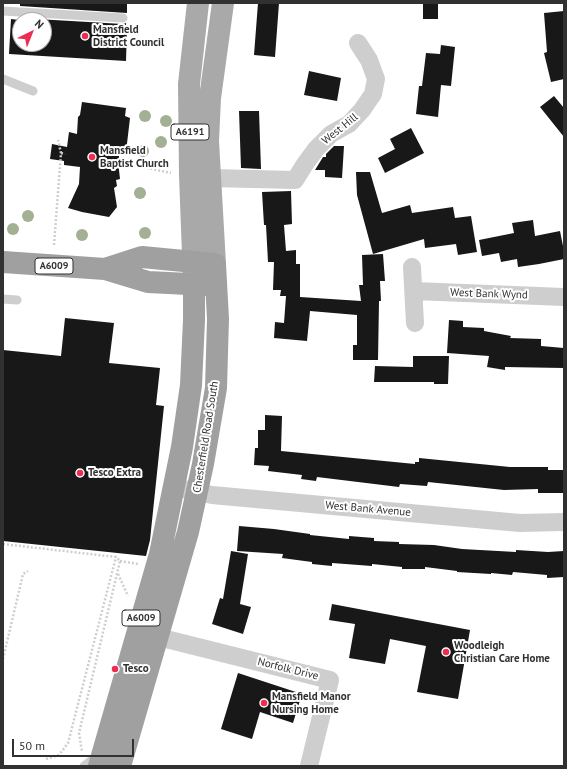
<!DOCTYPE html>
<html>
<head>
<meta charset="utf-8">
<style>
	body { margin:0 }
	#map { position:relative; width:567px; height:769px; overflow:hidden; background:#fff; font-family:"PT Sans",sans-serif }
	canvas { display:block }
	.frame { position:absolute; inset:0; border:4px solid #313131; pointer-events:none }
	.north { position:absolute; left:12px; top:12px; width:40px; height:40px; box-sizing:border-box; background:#fff; border:1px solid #adadad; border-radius:50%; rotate:43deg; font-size:11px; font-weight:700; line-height:16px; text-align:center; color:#313131 }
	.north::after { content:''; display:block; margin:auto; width:14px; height:18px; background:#ed2d51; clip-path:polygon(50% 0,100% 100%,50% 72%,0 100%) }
	.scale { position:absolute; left:12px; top:739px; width:122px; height:18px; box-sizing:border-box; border:2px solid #313131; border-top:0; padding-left:5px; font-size:12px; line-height:14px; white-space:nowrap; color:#313131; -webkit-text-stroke:3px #fff; paint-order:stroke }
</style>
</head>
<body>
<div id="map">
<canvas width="567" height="769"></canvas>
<div class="frame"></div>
<div class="north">N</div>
<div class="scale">50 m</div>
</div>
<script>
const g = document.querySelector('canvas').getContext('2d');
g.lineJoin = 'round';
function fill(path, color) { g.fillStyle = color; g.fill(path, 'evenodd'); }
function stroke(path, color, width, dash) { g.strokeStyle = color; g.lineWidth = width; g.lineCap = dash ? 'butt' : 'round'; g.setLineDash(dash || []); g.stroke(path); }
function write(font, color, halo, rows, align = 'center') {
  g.font = font + ' "PT Sans",sans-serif'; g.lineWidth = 4; g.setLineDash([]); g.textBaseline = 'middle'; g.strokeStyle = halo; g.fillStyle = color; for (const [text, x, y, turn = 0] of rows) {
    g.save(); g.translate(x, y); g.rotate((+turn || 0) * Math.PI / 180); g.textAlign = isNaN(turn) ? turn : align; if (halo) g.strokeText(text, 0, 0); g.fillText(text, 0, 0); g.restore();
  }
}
fill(new Path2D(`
	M20 3H127V13L20 6Z
	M258 3H279L275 57 254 55Z
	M423 3H438V19H423Z
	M564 11V79L551 82 544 53 547 52 544 13Z
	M19 18 123 24 126 23V28H127L126 61 9 54 11 19 19 20ZM20 20H44V44H20Z
	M441 45 455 47 451 86 441 85 438 117 416 114 419 86H422L426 53 440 54Z
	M309 71 341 78 337 101 304 95Z
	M554 96 564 108V137L540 107Z
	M82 102 126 108 125 116 130 118 126 152 119 151V170L120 179 116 180 117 186 114 188 117 207 109 217 82 212 68 208 79 184 80 167 64 165V161L50 159 52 144 67 147 69 132 77 134 78 117 80 115Z
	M239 111H259L261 169 241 168Z
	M411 128 424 153 385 173 378 158 395 149 390 139Z
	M334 146H344L342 178 325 177V170H315L323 157H326V154Z
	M356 172H370L382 213 410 205 412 213 453 207 455 218 471 216 477 252 458 255 456 244 425 248 424 239 373 254 357 195Z
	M291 191 292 224 284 225 286 251 296 250V264H300V297L361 301 359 285H363L362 255 383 254 385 281H380L381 301H379L378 360H353V345H357V315L310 311 307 341 274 338 275 322 284 323 286 296H280L281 290H273L274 262H268L266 225H264L262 192Z
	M533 220 535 236 560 231 564 251V259L539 264 518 267 517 259 501 262 499 253 482 256 479 240 514 233 512 223Z
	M65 318 114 323 109 363 160 368 156 405 164 406 150 540 146 556 3 541V350L61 356Z
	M449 320 463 321V327L484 328V331L511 336 510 338 541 339V346L564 348V368L505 367V370L487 367 489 356 447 353Z
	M413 356H449L448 384H434V382H374L375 366 413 367Z
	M265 415 282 416 281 451 415 464V462H419V458L510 467H548V470H564V493H538V489L504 490 428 482 427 486 400 484 399 487 317 477 316 481 301 479 302 475 268 471 269 466 254 465 255 448H258V430H265Z
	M239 526 274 529 310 534V535L349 539V536L374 538V541L399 542V544L434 545 462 549 516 552V550L548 552 564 551V577L547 578V575L513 572 512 575 491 573V574L457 572V571L425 567V569H402V567L372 564V566L332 563V566L312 564V562L282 558 283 554 237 551Z
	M231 551 248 554 240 604 251 607 243 634 212 624 220 598 223 599Z
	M332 604 470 630 458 699 417 692 426 646 390 639 385 664 349 658 355 624 329 620Z
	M238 673 302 694 293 723 260 712 252 739 221 729Z`), '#181818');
stroke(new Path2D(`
	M61 153 65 154
	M119 162 171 173
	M54 245 61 153 58 140
	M3 544 116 557 120 561 79 733 82 752
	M120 561 138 564
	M118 574 128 596
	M3 659 23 574 28 571
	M46 759 59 755 68 743 116 557`), '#cecece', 2.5, [2, 2]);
stroke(new Path2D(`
	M3 11 123 18
	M3 79 33 91
	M3 299 17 300
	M84 766 97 756`), '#cecece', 9);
stroke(new Path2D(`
	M210 178 295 180 305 164 316 149 331 134 349 124 362 110 373 94 376 79 369 60 358 43
	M412 267 415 323
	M414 291 564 297
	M174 487 212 495 520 523 564 522
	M158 637 330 680 309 766`), '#cecece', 18);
stroke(new Path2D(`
	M215 264 208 141 210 98 223 3
	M194 281 190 175 189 84 198 3`), '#a9a9a9', 22);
stroke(new Path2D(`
	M3 262 105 269 148 282 209 285
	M105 269 142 257 215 264 218 319 216 388 203 464 188 532 120 766
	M99 766 160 554 182 447 191 385 194 320V284`), '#a0a0a0', 22);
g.fillStyle = '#a4b093';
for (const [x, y] of [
	[145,116],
	[166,121],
	[161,142],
	[143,151],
	[140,193],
	[28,216],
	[13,229],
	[145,233],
	[82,235]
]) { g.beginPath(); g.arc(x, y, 6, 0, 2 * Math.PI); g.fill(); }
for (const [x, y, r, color] of [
	[85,36,4,"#ed2d51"],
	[92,157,4,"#ed2d51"],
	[80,473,4,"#ed2d51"],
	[446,652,4,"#ed2d51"],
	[115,669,4,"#ed2d51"],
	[264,703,4,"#ed2d51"]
]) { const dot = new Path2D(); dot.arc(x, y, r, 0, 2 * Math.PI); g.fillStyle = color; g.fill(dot); stroke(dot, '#fff', 1.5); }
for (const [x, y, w] of [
	[190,132,38],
	[54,266,38],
	[141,618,38]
]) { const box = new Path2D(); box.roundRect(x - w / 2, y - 8, w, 16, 3); g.fillStyle = '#fff'; g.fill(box); stroke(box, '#313131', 1); }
write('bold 10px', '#313131', null, [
	["A6191",190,132],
	["A6009",54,266],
	["A6009",141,618]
]);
write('bold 11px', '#313131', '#fff', [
	["Mansfield",93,30],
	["District Council",93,43],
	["Mansfield",100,151],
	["Baptist Church",100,164],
	["Tesco Extra",88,473],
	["Woodleigh",454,646],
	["Christian Care Home",454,659],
	["Tesco",123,669],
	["Mansfield Manor",272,697],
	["Nursing Home",272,710]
], 'left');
write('11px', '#313131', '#fff', [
	["West Hill",340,129,-39],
	["West Bank Wynd",489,294,2],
	["Chesterfield Road South",206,437,-81],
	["West Bank Avenue",368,509,5],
	["Norfolk Drive",288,669,14]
]);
</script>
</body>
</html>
